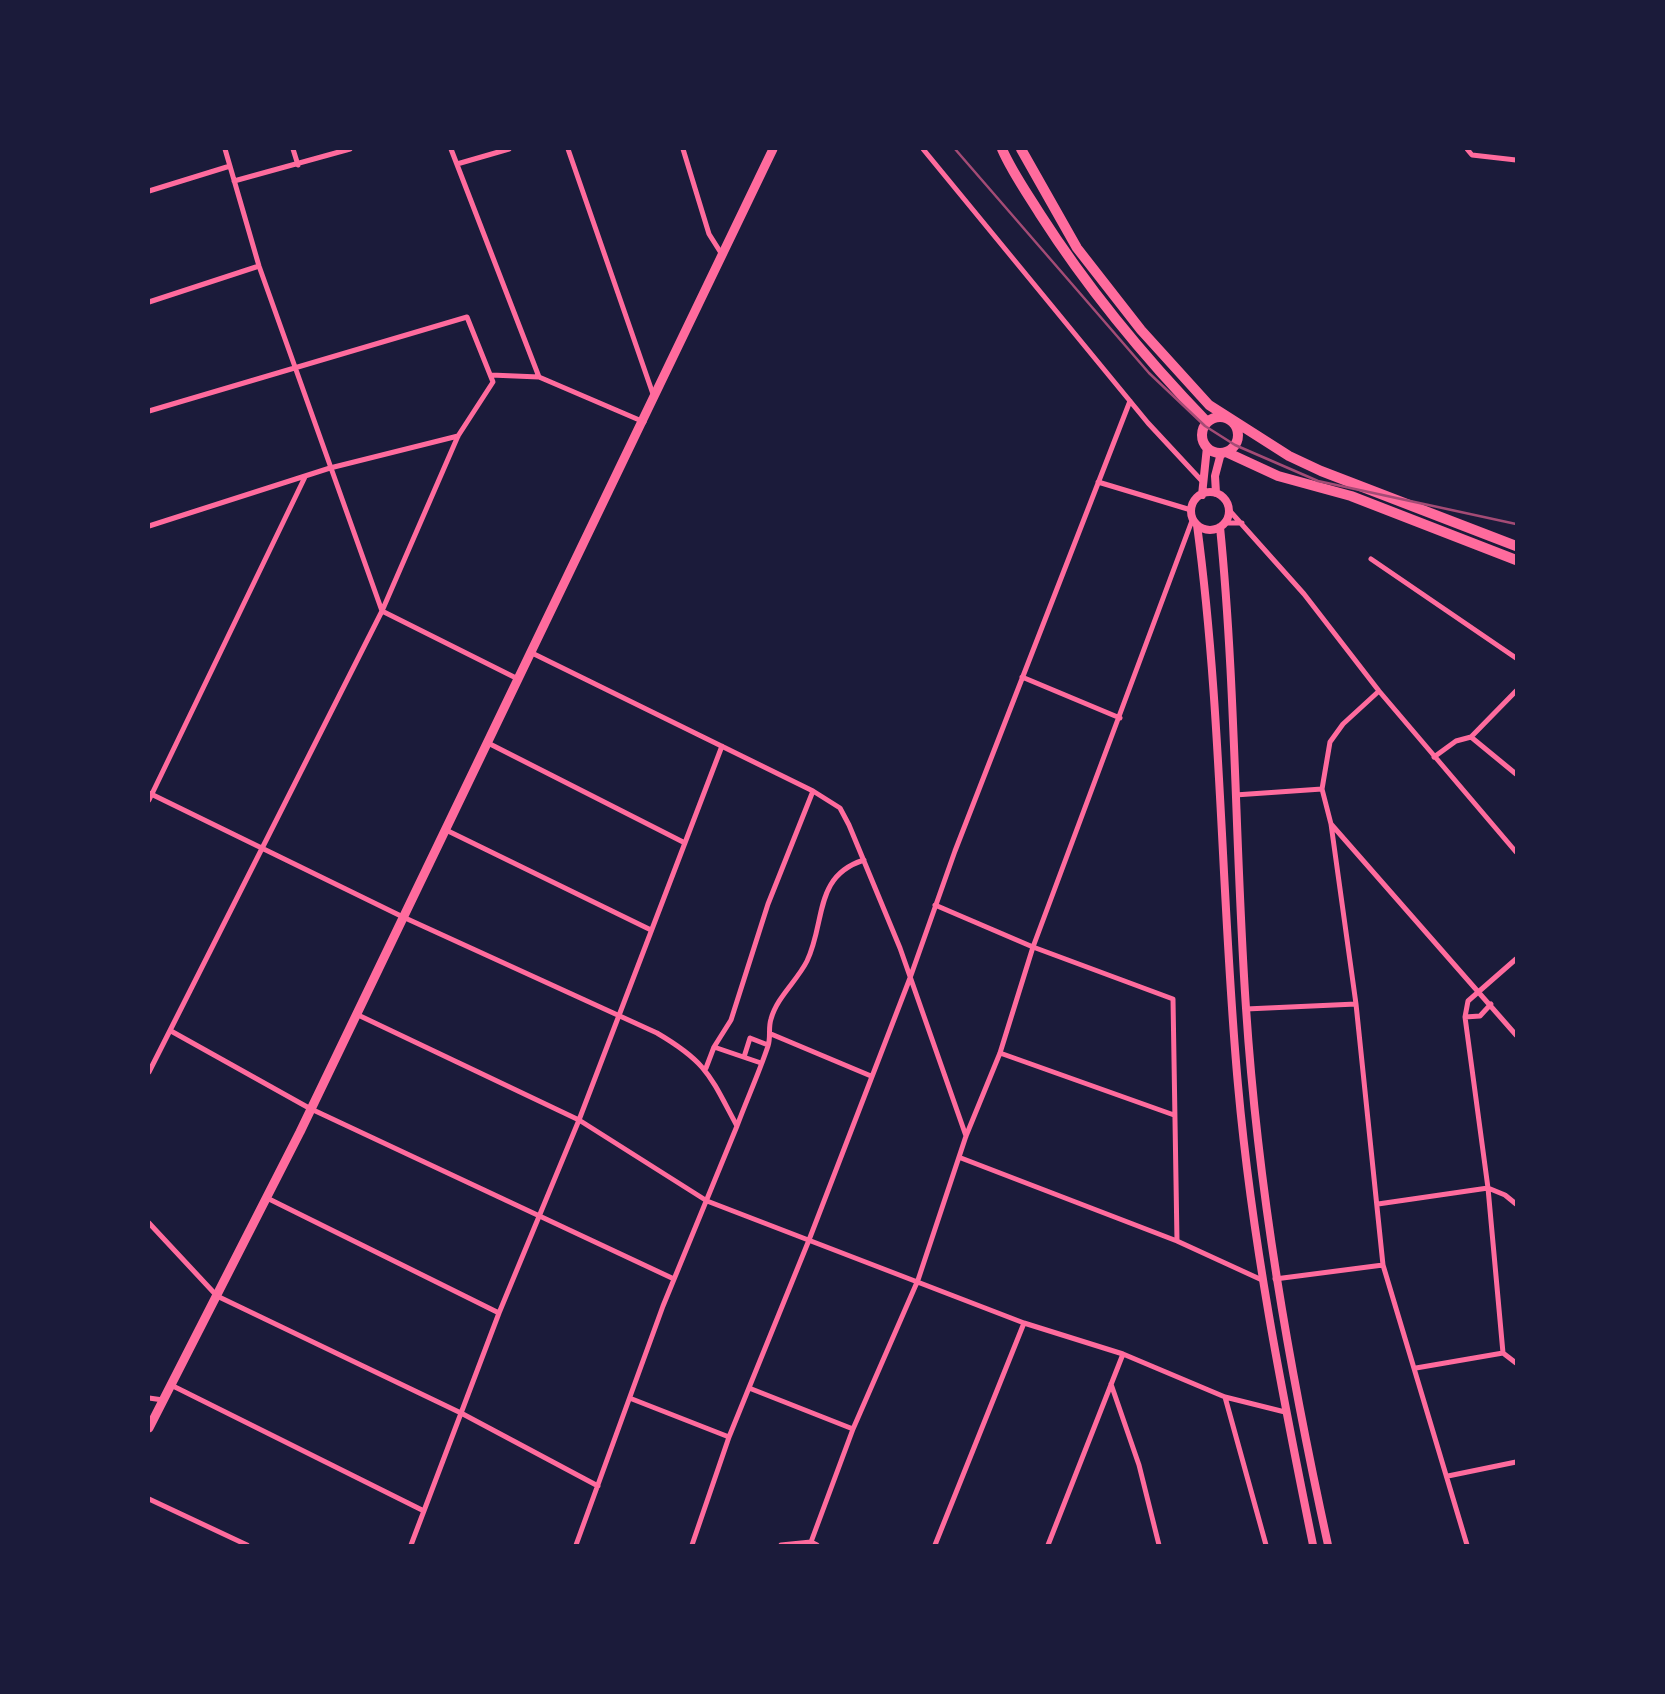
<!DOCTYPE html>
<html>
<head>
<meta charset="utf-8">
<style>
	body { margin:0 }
	#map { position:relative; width:1665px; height:1694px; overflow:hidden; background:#1b1b3a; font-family:Poppins,sans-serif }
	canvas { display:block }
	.frame { position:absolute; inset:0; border:150px solid #1b1b3a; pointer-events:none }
</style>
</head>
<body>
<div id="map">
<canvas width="1665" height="1694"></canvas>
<div class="frame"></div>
</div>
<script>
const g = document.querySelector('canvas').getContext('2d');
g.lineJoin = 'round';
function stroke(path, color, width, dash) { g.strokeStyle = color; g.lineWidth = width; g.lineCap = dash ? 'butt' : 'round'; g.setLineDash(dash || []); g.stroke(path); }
stroke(new Path2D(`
	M225 149 259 266 382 611 518 679
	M293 149 298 165
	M451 149 539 377
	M568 149 654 397
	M683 149 709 234 721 253
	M923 149 1148 423 1201 480
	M1467 149 1472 155 1516 160
	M457 164 509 149
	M234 181 350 149
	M149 191 230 166
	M149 302 259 266
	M491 375 539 377 644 422
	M149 411 467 317 493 382 458 436 382 611 149 1072
	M1098 482 1191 510
	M1229 510 1304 594 1379 691 1516 852
	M1225 523H1242
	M149 526 330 468 458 436
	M1371 559 1516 658
	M532 653 813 791 840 808 849 825 900 948 966 1136
	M1022 677 1120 718
	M1379 691 1343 724 1330 742 1322 789 1331 824 1356 1004 1383 1265 1467 1545
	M1471 737 1516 774
	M488 743 685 843
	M1434 757 1456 741 1471 737 1516 691
	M149 793 403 917 657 1033C708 1063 710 1076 737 1126L663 1306 576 1545
	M1235 795 1322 789
	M149 800 305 477
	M1331 824 1516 1035
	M446 830 651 930
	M935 905 1033 947 1173 999 1177 1241
	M1246 1009 1356 1004
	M356 1014 579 1120 707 1201 1024 1323 1123 1354 1225 1397 1285 1412
	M1465 1017 1480 1016 1491 1004
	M171 1031 309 1108 674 1279
	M771 1034 871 1076
	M714 1047 761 1063
	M1000 1053 1174 1115
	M744 1057 750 1038 768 1045
	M706 1068 714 1047 731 1020 768 904 813 791
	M737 1126C747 1099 759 1073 768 1046 771 1037 768 1028 771 1019 777 997 797 981 807 961 826 922 813 876 864 860
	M961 1158 1177 1241 1262 1280
	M267 1198 499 1313
	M1378 1204 1488 1188 1505 1195 1516 1204
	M149 1223 217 1296 461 1413 598 1486
	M1275 1279 1383 1265
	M1503 1353 1488 1188 1465 1017 1468 1001 1516 959
	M1416 1368 1503 1353 1516 1363
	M1111 1384 1139 1465 1159 1545
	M171 1385 424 1511
	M749 1388 853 1429
	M1225 1397 1266 1545
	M149 1398 163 1400
	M632 1399 729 1437
	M1448 1476 1516 1462
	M149 1499 247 1545
	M811 1542 853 1429 918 1280 966 1136 1000 1053 1033 947 1193 518
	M411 1545 499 1313 579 1120 722 746
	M692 1545 729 1437 809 1240 910 978 955 851 1130 401
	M781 1545 811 1542 817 1545
	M935 1545 1024 1323
	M1048 1545 1123 1354`), '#ff6b9d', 5);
stroke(new Path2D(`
	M1191 511a19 19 0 1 1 38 0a19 19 0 1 1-38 0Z
	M1216 493 1215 476 1221 453
	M1202 495 1207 447
	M1197 525C1222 711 1221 899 1238 1085 1252 1241 1282 1393 1313 1545
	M1220 527C1236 687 1235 848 1246 1008 1258 1190 1289 1367 1328 1545`), '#ff6b9d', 8);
stroke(new Path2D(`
	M149 1428 300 1132 773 149`), '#ff6b9d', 9);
stroke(new Path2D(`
	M1002 149C1012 172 1027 193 1040 214 1088 289 1145 358 1207 422
	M1021 149 1077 248 1141 330 1209 405 1289 456 1321 471 1516 546
	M1202 435a18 18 0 1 1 36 0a18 18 0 1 1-36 0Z
	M1226 452 1278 476 1351 496 1516 560`), '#ff6b9d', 10);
stroke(new Path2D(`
	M955 149 1149 373 1205 426 1235 445 1318 481 1516 524`), '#a44b75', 2.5);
</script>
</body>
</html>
